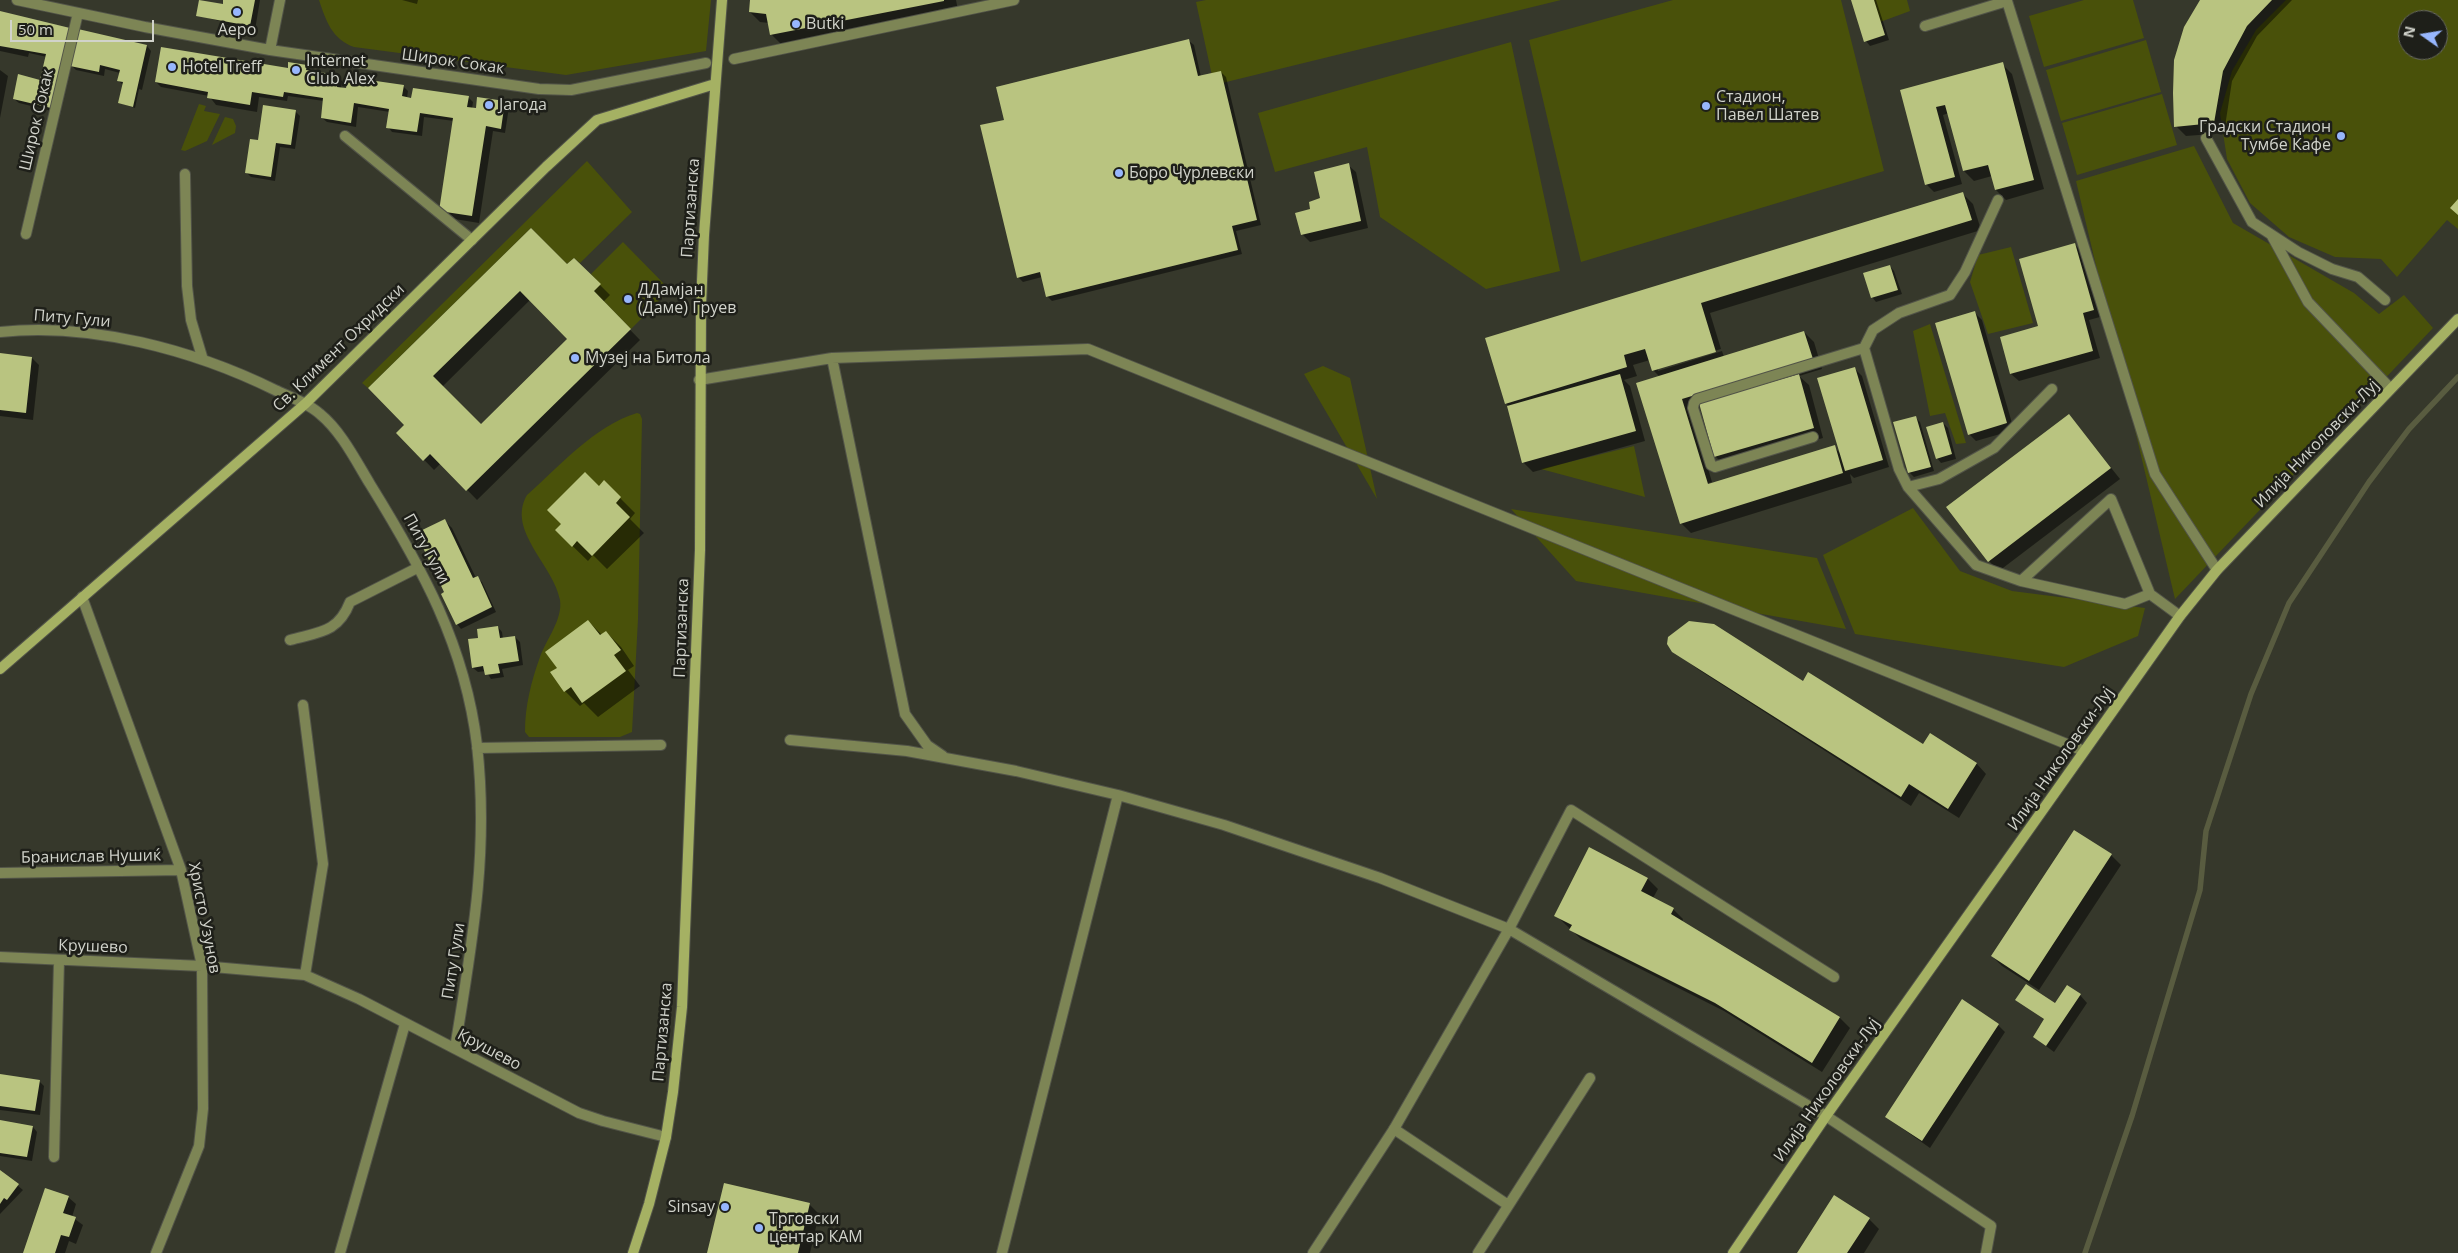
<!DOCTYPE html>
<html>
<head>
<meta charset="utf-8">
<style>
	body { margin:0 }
	#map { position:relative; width:2458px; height:1253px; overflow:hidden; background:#36382b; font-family:"Open Sans",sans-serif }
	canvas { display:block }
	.north { position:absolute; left:2398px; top:10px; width:50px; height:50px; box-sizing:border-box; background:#1e1f19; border:1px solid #666760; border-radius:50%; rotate:283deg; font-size:14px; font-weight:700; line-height:20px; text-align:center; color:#d1d3cb }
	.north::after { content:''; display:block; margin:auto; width:18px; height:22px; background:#97b6fd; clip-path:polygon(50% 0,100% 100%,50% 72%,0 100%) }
	.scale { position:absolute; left:10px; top:20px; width:144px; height:22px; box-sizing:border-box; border:2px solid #d1d3cb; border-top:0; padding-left:6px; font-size:15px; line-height:18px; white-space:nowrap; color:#d1d3cb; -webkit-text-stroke:4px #1e1f19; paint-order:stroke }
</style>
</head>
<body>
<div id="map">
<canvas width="2458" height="1253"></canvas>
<div class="north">N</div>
<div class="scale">50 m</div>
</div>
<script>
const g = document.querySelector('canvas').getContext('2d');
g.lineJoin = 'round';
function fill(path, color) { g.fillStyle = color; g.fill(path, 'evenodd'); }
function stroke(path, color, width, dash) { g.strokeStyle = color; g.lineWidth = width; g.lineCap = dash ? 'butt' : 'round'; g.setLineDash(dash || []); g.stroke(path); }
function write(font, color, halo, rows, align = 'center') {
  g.font = font + ' "Open Sans",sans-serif'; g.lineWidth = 5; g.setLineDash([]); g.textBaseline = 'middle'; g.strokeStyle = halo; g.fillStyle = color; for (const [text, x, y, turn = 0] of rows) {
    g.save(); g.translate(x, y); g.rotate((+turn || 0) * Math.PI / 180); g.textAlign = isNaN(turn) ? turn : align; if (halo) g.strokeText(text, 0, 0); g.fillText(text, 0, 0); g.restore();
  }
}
fill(new Path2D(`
	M319 0H711L706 51 566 75 354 47C332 39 326 21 319 0Z
	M1206 0H1561L1214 85 1196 2Z
	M1673 0H1841L1884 171 1581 262 1529 40Z
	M1865 0H1907L1910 11 1872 25Z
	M2084 0H2133L2144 38 2044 67 2029 16Z
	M2286 0H2458V229L2447 220 2397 277 2381 259 2335 257 2289 237 2250 203 2227 159 2220 113 2232 71 2256 30ZM2408 20H2438V50H2408Z
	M2146 40 2161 92 2061 121 2046 70Z
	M1511 42 1560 271 1486 289 1380 217 1367 147 1275 172 1258 113Z
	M2162 94 2177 145 2077 175 2062 123Z
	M199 104 206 106 204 111 220 114 207 141 185 151 181 150Z
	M225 117 233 119 236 126 235 133 212 145Z
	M2194 146 2233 223 2354 293 2379 314 2404 295 2433 328 2175 599 2076 181Z
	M587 161 632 212 580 263 574 258 567 264 531 228 368 388 362 383Z
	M623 242 670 290 631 329 594 291 600 284 591 274Z
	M2011 247 2033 323 1988 334 1970 282 1978 255Z
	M1930 324 1966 443 1956 444 1945 413 1930 416 1913 331Z
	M1323 366 1350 378 1377 499 1304 374Z
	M637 413 640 414 642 419 638 619 632 732 620 737H529L525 732C525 706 531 682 540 657 546 640 563 619 560 600 554 565 506 531 527 495 560 466 594 426 637 413Z
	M1634 446 1645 497 1541 469Z
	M1913 508 1960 571 2012 591 2145 608 2138 636 2064 667 1855 634 1823 555Z
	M1511 509 1817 558 1846 629 1576 581Z`), '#49510a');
fill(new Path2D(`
	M225 0H260L255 30 226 25 223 22 197 15 223 7Z
	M402 0H418L417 4Z
	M751 0H956L958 10 782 45 772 35 769 23 760 22 750 12Z
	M1853 0H1876L1889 40 1870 46 1866 41Z
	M2201 0H2292L2257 36 2232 81 2224 133 2186 136 2176 126Z
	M0 12 70 29 56 112 19 103 14 99 41 81 47 57 29 53 28 57 0 51Z
	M1189 41 1194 45 1201 77 1221 72 1226 77 1261 225 1236 231 1242 254 1052 301 1047 296 1042 277 1023 282 1018 277 1006 120Z
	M147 46 151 51 142 90 139 89 135 108 120 103 124 86 118 80 120 73 105 69 104 76 76 70 71 65Z
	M289 64 307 66 312 71 338 77 342 81 341 89 403 86 408 91 407 98 468 97 473 102 472 109 504 102 509 107 505 133 493 131 479 223 448 218 440 211 454 121 424 117 422 136 392 132 388 127 390 112 358 107 356 127 327 122 322 118 324 101 288 96 287 101 259 97 257 112 216 105 209 96 161 87 156 82 289 69Z
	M2002 64 2012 74 2044 189 2006 200 1996 190 1992 176 1974 181 1964 171 1949 113 1943 115 1962 184 1934 192 1926 184 1901 91Z
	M0 70 8 76 0 118Z
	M295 111 300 116 295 149 280 147 275 181 251 177 246 172 259 142Z
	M1348 165 1356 172 1368 228 1310 242 1302 234 1322 199Z
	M1963 194 1973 204 1981 230 1710 313 1721 349 1658 368V371L1722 351 1724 357 1804 332 1814 342 1822 369 1799 376 1809 385 1823 438 1725 466 1715 456 1701 406 1690 409 1712 482 1675 493V496L1834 447 1841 454 1819 379 1854 368 1862 376 1889 467 1854 478 1850 474 1852 483 1691 533 1681 523 1638 384 1660 377 1653 370 1650 360 1633 365 1637 376 1624 380 1630 386 1645 441 1533 472 1523 462 1509 407 1506 403 1487 339Z
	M531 229 568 266 574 259 610 295 603 302 640 340 477 500 441 463 434 470 398 433 406 425 370 388ZM530 300 569 339 481 426 442 387Z
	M2074 244 2082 252 2100 317 2089 320 2100 358 2019 381 2011 374 2001 337 2040 327Z
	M1890 266 1894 271 1902 294 1876 302 1872 297Z
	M1974 312 1982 320 2014 430 1976 441 1969 434Z
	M0 354 32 358 39 365 33 420 0 416Z
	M2069 415 2120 479 1999 571 1989 561Z
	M1915 417 1920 422 1934 471 1914 477 1909 472Z
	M1943 423 1948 428 1956 459 1941 463 1937 458Z
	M604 482 635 513 630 519 644 533 607 569 593 555 588 561 556 530Z
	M444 520 452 528 476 578 482 582 496 612 461 629 457 624Z
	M588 621 602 635 606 632 621 647 634 666 628 670 640 686 598 717 584 703 580 706 565 691 558 668Z
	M498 627 502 632 503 639 515 637 520 642 523 665 502 669 504 677 491 679 486 671 478 672 473 668 480 639Z
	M1673 651 1923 745 1930 735 1977 764 1986 774 1959 818 1919 793 1911 806 1699 670Z
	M1589 849 1648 879 1658 889 1653 898 1673 909 1683 919 1682 922 1840 1018 1850 1028 1822 1072 1724 1011 1581 939 1566 925 1556 915Z
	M2111 855 2121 865 2039 990 2002 966 1992 956Z
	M2080 995 2087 1003 2054 1052 2034 1037 2045 1020 2017 1000 2055 1004Z
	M1998 1025 2005 1032 1930 1148 1886 1117Z
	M0 1075 39 1081 44 1086 40 1115 0 1110Z
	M0 1121 33 1127 37 1132 32 1161 0 1156Z
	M0 1171 23 1190 0 1214Z
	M68 1197 76 1204 72 1217 83 1225 76 1244 69 1241 65 1253H25Z
	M809 1204 819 1214 810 1253H709Z
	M1869 1219 1879 1229 1864 1253H1798Z`), '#0007');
stroke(new Path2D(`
	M2085 1253 2132 1116 2200 890 2206 831 2251 694 2289 603 2369 482 2409 429 2458 377`), '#595c40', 5.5);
fill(new Path2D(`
	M199 0 223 4V0H255L250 26 196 16Z
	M750 0H944V1L770 35 766 14 749 12Z
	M1851 0H1874L1885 35 1864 42Z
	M2200 0H2272L2247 26 2223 71 2214 123 2174 127 2173 93 2174 60 2184 27Z
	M0 11 70 28 51 108 13 99 18 74 40 80 46 54 0 46Z
	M78 29 147 45 133 107 118 103 123 82 117 81 120 70 100 65 99 72 70 66Z
	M1189 39 1198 76 1221 71 1257 220 1232 226 1238 250 1046 297 1040 272 1017 278 980 125 1004 120 996 87Z
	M161 47 288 68V62L307 65 306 70 338 75 337 87 346 88 348 77 404 85 402 96 411 98 413 88 469 96 467 107 476 108 477 97 505 101 501 129 486 126 472 216 439 211 453 118 420 113 417 132 386 128 389 109 354 103 351 123 321 118 323 98 284 92 283 97 252 92 250 105 207 98 208 92 155 82Z
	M2003 62 2034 180 1995 190 1988 165 1963 171 1945 105 1936 107 1955 177 1925 185 1900 90Z
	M263 105 296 110 291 145 276 143 271 177 245 173 250 139 258 140Z
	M1349 163 1361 221 1301 235 1295 213 1310 209 1309 202 1320 198 1314 172Z
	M1963 192 1972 220 1701 303 1716 352 1652 371 1645 349 1624 355 1627 367 1505 404 1485 338Z
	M2458 199V215L2450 208Z
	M531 228 567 264 574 258 601 284 594 291 631 329 466 491 430 454 423 461 396 433 404 425 368 388ZM520 291 567 339 481 424 433 376Z
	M2075 243 2094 310 2083 313 2093 351 2010 374 2000 337 2038 326 2019 259Z
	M1890 265 1898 290 1871 298 1863 273Z
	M1975 311 2007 423 1968 435 1935 323Z
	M1804 331 1813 359 1682 399 1708 484 1835 445 1843 473 1680 524 1636 383Z
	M0 353 32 357 26 413 0 410Z
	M1855 367 1883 460 1845 471 1817 378Z
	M1620 374 1636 431 1522 463 1507 406Z
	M1799 374 1814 428 1714 457 1699 403Z
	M2069 414 2111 468 1988 562 1946 507Z
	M1916 416 1931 467 1908 473 1893 422Z
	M1943 422 1952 454 1936 459 1926 427Z
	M585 472 599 486 604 480 621 497 616 503 630 517 592 556 577 541 572 547 555 530 561 524 547 510Z
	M445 519 473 578 478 576 492 607 456 625 441 594 444 592 416 533Z
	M588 620 600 635 606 631 621 650 614 655 626 671 582 703 571 687 564 692 550 672 557 668 545 652Z
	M1689 621 1714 624 1803 681 1808 672 1923 744 1930 733 1977 763 1948 809 1909 784 1901 797 1672 652 1667 644 1668 637Z
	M498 626 500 638 515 636 519 661 498 664 500 673 485 675 483 666 472 668 468 639 478 638 477 629Z
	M2074 830 2112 854 2029 981 1991 956Z
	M1589 847 1648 878 1641 891 1674 908 1671 914 1840 1017 1812 1063 1715 1003 1569 930 1572 925 1554 916Z
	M2026 984 2055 1003 2067 985 2081 994 2046 1046 2033 1037 2044 1019 2015 1000Z
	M1962 999 1999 1024 1922 1141 1885 1117Z
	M0 1074 40 1080 35 1111 0 1106Z
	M0 1120 33 1126 27 1157 0 1153Z
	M0 1170 19 1184 7 1200 4 1198 0 1204Z
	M724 1183 810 1203 798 1253H707Z
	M45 1188 69 1196 63 1213 76 1217 69 1237 61 1235 55 1253H23Z
	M1834 1195 1870 1218 1847 1253H1797Z`), '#b9c480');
const lane = new Path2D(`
	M1925 26 2007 1 2155 474 2217 570
	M2206 138 2252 222 2298 252 2332 269 2358 277 2385 300
	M1998 200 1965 272 1950 295 1899 313 1873 330 1864 348 1899 469 1908 487 1976 565 2021 581 2125 604 2150 594
	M2272 236 2308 302 2390 388
	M1813 437 1715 467 1711 465 1693 408 1694 403 1697 399 1864 348
	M1908 487 1939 479 1994 448 2052 389
	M2021 581 2111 499 2150 594 2180 616
	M1394 1129 1508 1205
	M1478 1253 1590 1078`);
const street = new Path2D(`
	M17 0 145 27 270 50 539 89 571 90 706 63
	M270 50 280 0
	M734 59 1014 0
	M345 136 472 240
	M185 174 187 286 191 320 203 360
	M26 234 78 13
	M0 332C90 322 194 350 275 390 290 397 308 403 320 414 341 431 356 461 370 484 422 568 465 645 477 745 489 852 472 944 455 1048
	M832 358 905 714 927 745 943 756
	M699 380 832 358 1088 349 2084 751
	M82 597 181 870 202 966 203 1109 199 1146 156 1253
	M290 640C319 632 338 633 350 602L419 567
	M303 705 323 864 305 975
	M790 740 907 751 1016 771 1118 795 1224 825 1380 878 1509 929 1826 1116 1991 1226 1986 1253
	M477 748 661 745
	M0 873 181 870
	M0 957 202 966 305 975 359 999 579 1113 603 1121 666 1137
	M54 1157 59 961
	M340 1253 405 1024
	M1002 1253 1118 795
	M1313 1253 1394 1129 1509 929 1571 810 1834 977`);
const secondary = new Path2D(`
	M0 669 305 404 546 167 597 120 715 84
	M633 1253 649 1204 666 1137 673 1092 682 1007 700 550 701 305 704 235 722 0
	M1733 1253 1826 1116 2180 616 2217 570 2458 319`);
stroke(lane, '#525448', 12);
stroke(street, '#525448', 12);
stroke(secondary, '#525448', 12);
stroke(lane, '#7d8555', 10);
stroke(street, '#7d8555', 10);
stroke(secondary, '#a5b163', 10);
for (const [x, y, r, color] of [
	[237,12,5,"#97b6fd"],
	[796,24,5,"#97b6fd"],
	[172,67,5,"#97b6fd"],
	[296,70,5,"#97b6fd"],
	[489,105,5,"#97b6fd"],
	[1706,106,5,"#97b6fd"],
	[2341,136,5,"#97b6fd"],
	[1119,173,5,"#97b6fd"],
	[628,299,5,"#97b6fd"],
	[575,358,5,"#97b6fd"],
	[725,1207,5,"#97b6fd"],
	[759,1228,5,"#97b6fd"]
]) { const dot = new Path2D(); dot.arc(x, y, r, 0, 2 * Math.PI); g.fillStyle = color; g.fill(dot); stroke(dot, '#1e1f19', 2); }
write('16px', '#d1d3cb', '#1e1f19', [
	["Butki",806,24],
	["Аеро",237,30,"center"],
	["Internet",306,61],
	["Club Alex",306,79],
	["Hotel Treff",182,67],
	["Стадион,",1716,97],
	["Павел Шатев",1716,115],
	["Јагода",499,105],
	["Градски Стадион",2331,127,"right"],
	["Тумбе Кафе",2331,145,"right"],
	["Боро Чурлевски",1129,173],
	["ДДамјан",638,290],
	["(Даме) Груев",638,308],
	["Музеј на Битола",585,358],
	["Sinsay",715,1207,"right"],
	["Трговски",769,1219],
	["центар КАМ",769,1237]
], 'left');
write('16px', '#d1d3cb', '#1e1f19', [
	["Широк Сокак",453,62,8],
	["Широк Сокак",37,120,-77],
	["Партизанска",691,208,-86],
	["Питу Гули",72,319,5],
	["Св. Климент Охридски",339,348,-44],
	["Илија Николовски-Луј",2317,444,-46],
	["Питу Гули",426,549,61],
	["Партизанска",682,628,-88],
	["Илија Николовски-Луј",2061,759,-55],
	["Бранислав Нушиќ",91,857,-1],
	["Христо Узунов",204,918,79],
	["Крушево",93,947,2],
	["Питу Гули",454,961,-81],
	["Партизанска",663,1032,-85],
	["Крушево",489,1050,28],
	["Илија Николовски-Луј",1827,1090,-55]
]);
</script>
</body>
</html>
